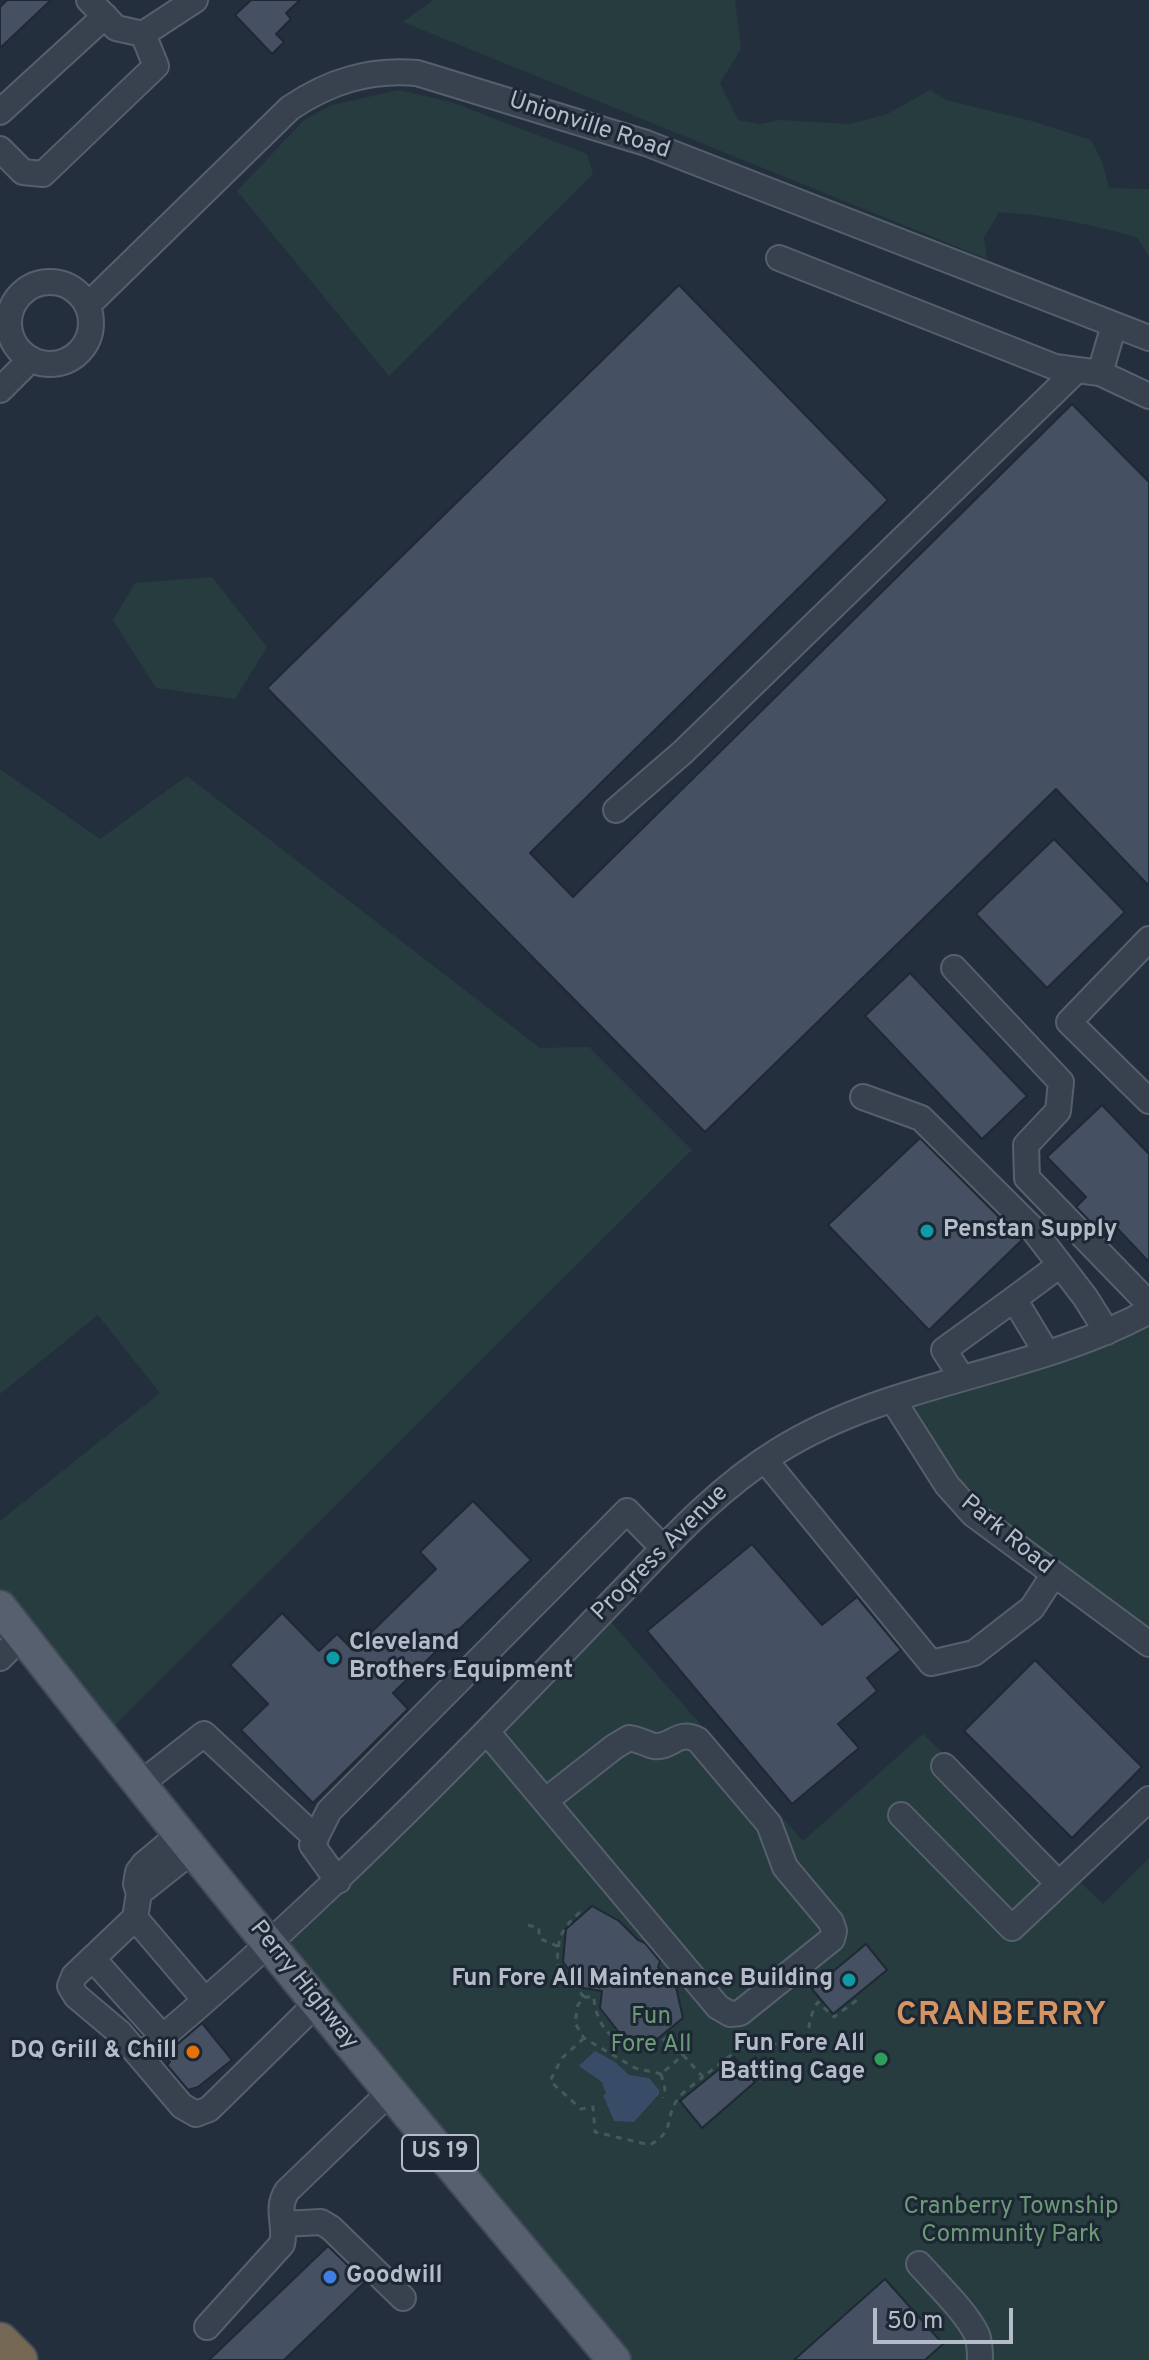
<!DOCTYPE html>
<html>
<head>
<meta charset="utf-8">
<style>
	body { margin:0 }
	#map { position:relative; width:1149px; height:2360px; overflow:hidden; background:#242f3e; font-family:Overpass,sans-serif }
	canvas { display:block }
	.scale { position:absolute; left:873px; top:2308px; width:140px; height:36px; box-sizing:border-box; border:4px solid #b4bcc9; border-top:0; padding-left:10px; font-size:24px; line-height:28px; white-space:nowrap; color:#b4bcc9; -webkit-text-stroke:6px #1d2633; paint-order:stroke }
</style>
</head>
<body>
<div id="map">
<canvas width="1149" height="2360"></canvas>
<div class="scale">50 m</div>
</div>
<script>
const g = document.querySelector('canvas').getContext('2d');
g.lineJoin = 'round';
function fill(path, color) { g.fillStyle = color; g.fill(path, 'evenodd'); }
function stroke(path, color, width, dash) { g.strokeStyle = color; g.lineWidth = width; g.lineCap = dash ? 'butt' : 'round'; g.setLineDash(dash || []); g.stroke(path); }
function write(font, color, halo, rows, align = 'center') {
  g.font = font + ' Overpass,sans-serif'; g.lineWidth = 6; g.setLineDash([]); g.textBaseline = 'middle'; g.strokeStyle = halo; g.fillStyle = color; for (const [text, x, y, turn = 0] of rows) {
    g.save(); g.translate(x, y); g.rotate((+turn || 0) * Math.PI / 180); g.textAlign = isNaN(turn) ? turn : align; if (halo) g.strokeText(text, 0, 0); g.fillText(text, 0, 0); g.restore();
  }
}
fill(new Path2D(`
	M433 0H735L741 49 720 83 738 120 759 124 780 120 850 124 887 114 930 90 946 100 1032 121 1091 140 1102 161 1109 188 1149 189V257L1138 238C1091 224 1047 215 999 212L984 238 987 259 403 22Z
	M399 90 451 102 587 154 593 174 389 376 237 191 304 120 332 105Z
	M212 577 267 647 235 699 156 688 113 620 135 583Z
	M0 769 100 839 187 776 540 1048 589 1047 692 1150 102 1738 0 1607V1521L160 1393 98 1315 0 1394Z
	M1149 1310V1644L986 1525 893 1400Z
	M602 1612 803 1841 923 1734 1103 1904 1149 1858V2360H614L269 1944Z`), '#263c3f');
fill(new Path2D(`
	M595 2051 615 2062 629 2075 649 2078 659 2090V2094L634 2122 614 2121 603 2095 606 2094 602 2082 579 2066Z`), '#394c67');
const building = new Path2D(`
	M7 0H51L0 48V7Z
	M251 0H300L286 13 291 19 276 34 284 42 272 54 235 15Z
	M679 285 888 500 530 853 573 897 1072 404 1149 482V886L1056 789 705 1132 267 688Z
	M1054 839 1125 912 1047 988 976 914Z
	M910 973 1027 1096 982 1139 865 1016Z
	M1102 1105 1149 1154V1262L1115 1226 1104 1236 1076 1207 1086 1197 1047 1157Z
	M920 1138 1022 1240 929 1330 828 1225Z
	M473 1501 531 1560 393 1693 408 1709 313 1803 241 1730 268 1704 230 1665 282 1613 319 1651 337 1634 353 1650 436 1569 420 1552Z
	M752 1544 822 1625 857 1597 901 1650 867 1678 877 1691 838 1724 859 1748 792 1804 647 1631Z
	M1035 1660 1142 1767 1072 1838 964 1731Z
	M592 1906 619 1921 638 1940 645 1943 660 1961 658 1967 676 1987 683 2018 656 2040 621 2035 600 2008 602 1991 583 1988 563 1962 566 1929Z
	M866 1944 887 1970 833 2014 812 1989Z
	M202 2023 232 2060 198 2087 188 2090 167 2065 170 2062 165 2055Z
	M734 2057 755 2082 702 2128 680 2101Z
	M328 2246 365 2282 284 2360H209Z
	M885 2279 943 2344 925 2360H794Z`);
fill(building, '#455162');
stroke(building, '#1f2835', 2);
const minor = new Path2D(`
	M89 0 116 28 143 34 195 0
	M0 112 105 16
	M0 149 23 172 43 174 156 66 143 34
	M779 258 1055 367 1100 373 1149 396
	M9 323a41 41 0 1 1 82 0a41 41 0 1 1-82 0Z
	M88 305 290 108C330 81 370 69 417 73L646 143 1149 338
	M1100 373 1114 325
	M0 390 31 359
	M616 810 683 752 1077 370
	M1149 939 1069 1022 1149 1101
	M954 968 1061 1082 1058 1111 1026 1145 1027 1178 1149 1304
	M863 1097 921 1118 1032 1228 1085 1297 1107 1332
	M1046 1352 1014 1299 1060 1265
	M962 1378 944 1350 1014 1299
	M893 1400 947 1485 973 1514 1149 1644
	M765 1460 931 1663 974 1653 1032 1608 1054 1574
	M0 1658 22 1636
	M487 1732 718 2007 730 2014 740 2013 832 1939 834 1931 831 1922 785 1867 769 1824 698 1740C677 1729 673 1748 654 1746 646 1744 638 1739 629 1738L614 1747 545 1801
	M944 1766 1059 1884
	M139 1785 204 1734 316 1838
	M901 1815 1012 1928 1149 1799
	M180 1834 144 1864 138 1872 136 1884 139 1893 135 1918 74 1976 70 1986 76 1996 120 2033 182 2106 196 2114 209 2109 317 2003
	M338 1881 312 1845 329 1811 627 1511 663 1548
	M139 1893 193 1850
	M135 1918 205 2000
	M93 1959 163 2037
	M140 2056C277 1942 403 1818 527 1690 563 1653 598 1616 634 1579 678 1532 723 1485 778 1451 891 1380 1033 1375 1149 1311
	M283 2224 321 2222 331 2228 403 2298
	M919 2264C936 2283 967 2313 977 2335 980 2343 980 2351 980 2360
	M207 2327 282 2244C287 2224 275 2210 287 2191L390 2092`);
const major = new Path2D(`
	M0 1607C199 1863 406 2112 614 2360`);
const highway = new Path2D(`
	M0 2341 19 2360`);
stroke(minor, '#565f6c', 28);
stroke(major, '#414a57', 36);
stroke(highway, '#434c59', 40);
stroke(new Path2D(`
	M580 1912C559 1932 559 1936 557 1964L584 1997 578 2005 575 2023 584 2038 635 2068 661 2074
	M528 1925 539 1928V1938L559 1947
	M584 1997H594C594 2012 603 2033 618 2040 629 2044 645 2044 657 2045L667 2037 683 2055 661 2074
	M584 2038 562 2058 550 2081 581 2109 593 2107 595 2132 650 2145C676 2130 664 2120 677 2100 683 2091 695 2084 703 2077
	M683 2055 703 2077 736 2051 755 2047 767 2042 807 2051C808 2034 808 2017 818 2002L834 2017 860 1998
	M661 2074 665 2089 663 2098`), '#44595c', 3, [6, 6]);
stroke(minor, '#38414e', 24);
stroke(major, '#56606e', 32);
stroke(highway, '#746855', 36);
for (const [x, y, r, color] of [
	[927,1231,8,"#0f9aa8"],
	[333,1658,8,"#0f9aa8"],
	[849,1980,8,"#0f9aa8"],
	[193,2052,8,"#e8710a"],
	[881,2059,8,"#2e9e5b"],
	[330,2277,8,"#3f7fe0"]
]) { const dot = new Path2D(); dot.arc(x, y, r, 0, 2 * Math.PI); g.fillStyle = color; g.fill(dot); stroke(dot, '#1d2633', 3); }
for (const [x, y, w] of [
	[440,2153,76]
]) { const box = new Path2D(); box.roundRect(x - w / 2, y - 18, w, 36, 6); g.fillStyle = '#1d2633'; g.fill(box); stroke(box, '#b4bcc9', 2); }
write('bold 22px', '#b4bcc9', null, [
	["US 19",440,2153]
]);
write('24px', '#b4bcc9', '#1d2633', [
	["Unionville Road",589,127,18],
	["Park Road",1006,1536,39],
	["Progress Avenue",661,1554,-45],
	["Perry Highway",303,1986,51]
]);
write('bold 24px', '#b4bcc9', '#1d2633', [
	["Penstan Supply",943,1231],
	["Cleveland",349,1644],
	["Brothers Equipment",349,1672],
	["Fun Fore All Maintenance Building",833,1980,"right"],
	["Fun Fore All",865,2045,"right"],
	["Batting Cage",865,2073,"right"],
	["DQ Grill & Chill",177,2052,"right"],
	["Goodwill",346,2277]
], 'left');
write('24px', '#6b9a76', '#1d2633', [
	["Fun",651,2018],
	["Fore All",651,2046],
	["Cranberry Township",1011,2208],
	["Community Park",1011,2236]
]);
g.letterSpacing = '2px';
write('bold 32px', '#d59563', '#1d2633', [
	["CRANBERRY",1002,2018]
]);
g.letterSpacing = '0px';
</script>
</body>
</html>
